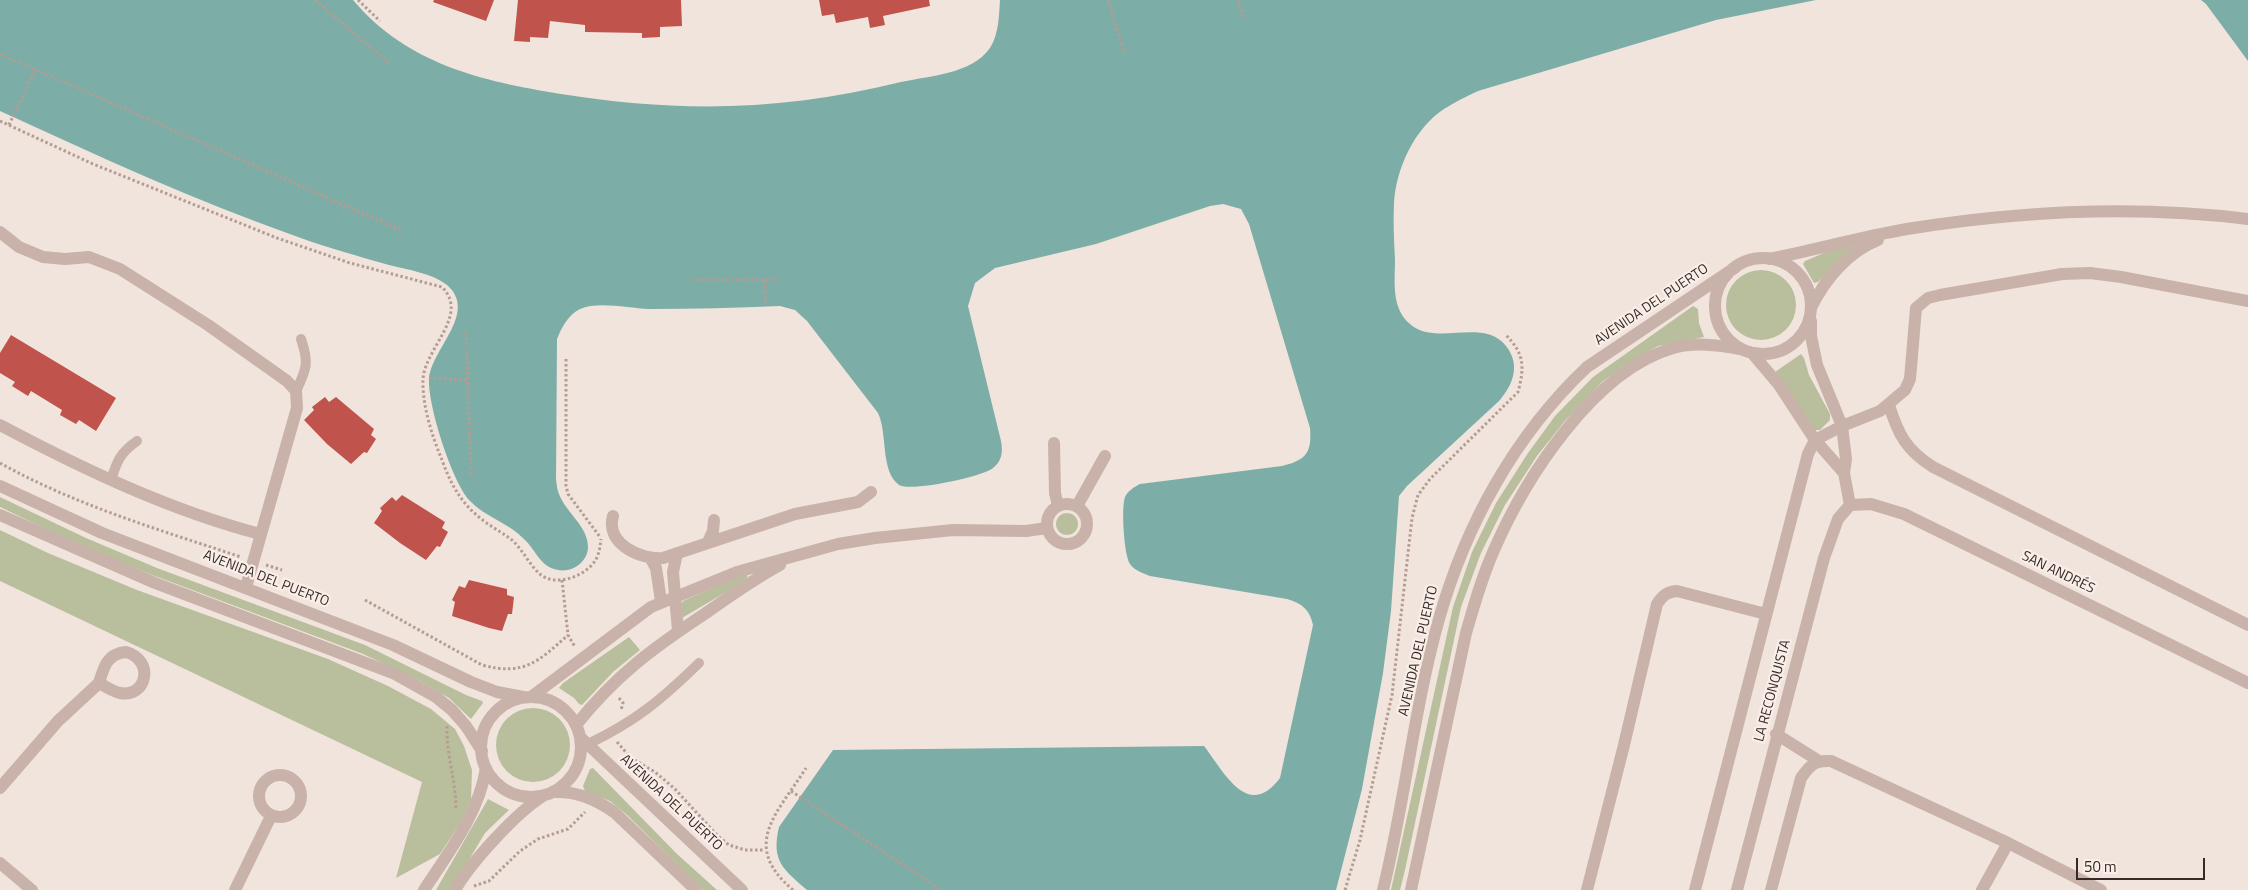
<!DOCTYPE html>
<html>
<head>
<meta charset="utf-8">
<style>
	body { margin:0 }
	#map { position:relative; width:2248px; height:890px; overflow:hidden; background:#f1e4dc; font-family:"Titillium Web",sans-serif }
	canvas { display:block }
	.scale { position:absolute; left:2076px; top:858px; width:129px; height:22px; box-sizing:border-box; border:2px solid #362a28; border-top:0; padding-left:6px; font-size:15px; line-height:18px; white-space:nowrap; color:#362a28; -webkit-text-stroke:4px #f9eee8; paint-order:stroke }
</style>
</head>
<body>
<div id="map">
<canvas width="2248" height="890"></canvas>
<div class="scale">50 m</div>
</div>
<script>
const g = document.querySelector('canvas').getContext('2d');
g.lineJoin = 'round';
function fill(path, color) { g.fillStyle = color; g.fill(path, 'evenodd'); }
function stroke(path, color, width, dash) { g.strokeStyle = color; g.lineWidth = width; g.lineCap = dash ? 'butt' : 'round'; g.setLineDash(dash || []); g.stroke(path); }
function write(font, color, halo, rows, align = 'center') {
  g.font = font + ' "Titillium Web",sans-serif'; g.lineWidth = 4.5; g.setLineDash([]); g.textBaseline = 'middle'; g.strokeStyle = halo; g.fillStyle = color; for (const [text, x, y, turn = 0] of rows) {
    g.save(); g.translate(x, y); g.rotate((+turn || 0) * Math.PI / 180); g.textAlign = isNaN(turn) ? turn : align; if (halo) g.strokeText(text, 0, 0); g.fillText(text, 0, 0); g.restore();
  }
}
fill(new Path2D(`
	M1853 246V250L1818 282 1814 283 1803 264 1805 261 1831 250Z
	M1726 305a35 35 0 1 1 70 0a35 35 0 1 1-70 0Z
	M1693 306 1698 309 1699 323 1704 337 1658 346 1624 366 1602 382 1564 422 1537 456 1505 505 1481 553 1461 607 1405 870 1400 890H1391L1453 607 1472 552 1496 503 1528 453 1555 416 1593 377Z
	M1801 354 1804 358 1809 375 1830 414V420L1820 430H1814L1775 372Z
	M0 497 86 538 157 568 365 645 466 695 482 701 483 703 471 719 449 698 418 680 363 654 155 576 83 547 0 507Z
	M1056 524a11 11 0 1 1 22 0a11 11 0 1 1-22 0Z
	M0 530 48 553 137 590 328 659 388 686 431 709 455 729 464 746 472 770 471 800 461 822 440 854 396 878 422 782 0 581Z
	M744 574 748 576 743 582 682 618 681 604 683 601Z
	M629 637 640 650 613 672 582 705 579 704 574 698 559 688 563 683Z
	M496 745a37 37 0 1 1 74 0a37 37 0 1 1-74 0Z
	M593 768 677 854 717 890H703L627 815 610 801 585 791 583 786 590 769Z
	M488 799 509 810 485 833 451 890H436Z`), '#b9bf9d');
fill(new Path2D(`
	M0 0H353C407 64 481 81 561 94 679 113 784 111 901 82 929 76 972 74 990 48 999 34 999 15 1000 0H1816L1716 20 1478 91C1467 96 1455 102 1444 109 1415 128 1396 168 1394 203 1393 222 1394 241 1395 260 1395 282 1391 308 1410 324 1436 347 1483 317 1506 346 1521 365 1513 385 1499 401L1407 486 1399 496 1391 611 1383 673 1362 789 1336 890H807C783 869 771 861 779 827L833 750 1204 746C1224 772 1248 821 1280 778L1313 625C1310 610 1302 603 1287 599L1150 576C1143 573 1135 571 1130 564 1124 555 1121 508 1125 497 1128 491 1134 487 1140 484L1282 466C1306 460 1312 453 1310 428L1249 224 1241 209 1223 204 1210 206 1096 244 995 268 975 283 968 306 1001 441C1003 452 1002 461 993 468 982 477 910 492 899 485 880 471 888 434 878 413L807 321 795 310 780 306C736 308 692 309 649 309 629 308 597 301 580 309 568 315 562 327 557 339L556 480C557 485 557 490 559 494 566 513 588 526 588 547 588 562 572 573 558 570 540 567 536 550 524 539 509 523 485 517 470 501 452 482 428 406 429 380 430 350 479 313 447 285 432 273 408 270 389 265 358 256 328 248 298 237 196 201 98 156 0 111Z
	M2201 0H2248V61L2206 4Z`), '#7cada6');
fill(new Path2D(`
	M434 0H494L486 21 433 2Z
	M518 0H681L682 26 660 27V37L642 38V33L585 32V25L550 21 548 38 530 37V42L514 41Z
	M819 0H929L930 6 883 16 885 25 870 28 868 17 836 23 834 14 822 16Z
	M11 335 116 398 96 431 79 420 76 424 60 415 62 410 31 391 28 396 12 386 15 382 0 373V353Z
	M325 397 329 402 336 397 374 429 371 435 376 439 367 453 364 452 351 464 327 444 304 420 314 410 312 407Z
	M402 495 445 522 442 528 448 532 440 547 437 546 426 560 400 543 374 523 382 511 380 508 392 497 396 501Z
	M469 580 507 589V595L514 597 512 614H508L502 631 489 628 452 616 455 602 452 600 459 586 465 588Z`), '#c0534b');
stroke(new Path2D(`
	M315 0 391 65
	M358 0 380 21
	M1108 0 1125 54
	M1238 0 1244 20
	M0 54 403 231
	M0 121 93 164 277 238 350 263 442 287C470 315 425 348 423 379 422 405 432 436 442 460 451 485 462 505 484 521 493 528 503 533 512 540 523 550 530 566 541 575 557 587 585 576 595 561 599 555 600 547 601 539
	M9 125 35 70
	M691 280H765V306
	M765 280 777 279
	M466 332 471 475
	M566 359V486L568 494 600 537
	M429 378 468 380
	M0 463C75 505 160 530 241 557
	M266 565 282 570
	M562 580 568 635 575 647
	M365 600 482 665C524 676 538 662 568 635
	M619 698 623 703 621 710
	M447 726C446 754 456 781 456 809
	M617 742 631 758 655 772 675 789 717 835 729 845 745 850H765
	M791 791 941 890
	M474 886 489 881 520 851 538 839 568 829 585 812
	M793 890C740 845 777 814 806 768
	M1345 890 1360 840 1392 695 1412 518 1418 495 1430 479 1518 392C1525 366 1524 353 1505 334`), '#b49c93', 3, [2.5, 2.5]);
stroke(new Path2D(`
	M296 391C307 369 309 362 301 339
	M111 480C117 461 120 453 137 441
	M588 744C636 721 661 700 699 663`), '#c8b2a9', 10);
stroke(new Path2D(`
	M0 232 19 247 43 257 65 259 89 257 120 269 208 325 287 381 296 391 297 408 246 587
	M1715 306a48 48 0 1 1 96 0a48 48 0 1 1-96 0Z
	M1769 259C1815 250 1861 237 1907 229 2019 211 2135 205 2248 219
	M1811 308C1825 279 1848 252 1878 240
	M1811 321V336L1817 365 1842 426 1846 459 1844 473 1850 505
	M1752 353 1779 385 1815 440 1844 473
	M1889 405C1898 434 1906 450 1933 467L2248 625
	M0 425C83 469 169 510 260 534
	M1054 443 1055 493 1058 506
	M0 486 102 533 393 645 471 682 497 692 523 697
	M1047 524a20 20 0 1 1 40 0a20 20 0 1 1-40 0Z
	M1850 505 1871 504 1904 514 2248 683
	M1077 506 1105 456
	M0 515 155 583 395 674 436 697 452 710 466 726 482 751
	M613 516C605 544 641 560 663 558L795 514 858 502 871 492
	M708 542 713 531 714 520
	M677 553 673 572 678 631
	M651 559 656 568 661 601
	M126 652C155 660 147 698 120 693 113 692 105 686 99 683 104 666 107 654 126 652Z
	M531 697 651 607 737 572 838 544 875 538 953 530 1026 531 1047 528
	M481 747a50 50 0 1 1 100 0a50 50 0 1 1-100 0Z
	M576 725C616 675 653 648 706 613 730 596 754 579 780 565
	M1776 734 1819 761
	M580 737 742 890
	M259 796a21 21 0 1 1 42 0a21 21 0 1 1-42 0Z
	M0 788 58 721 99 683
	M553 792C577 791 595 799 614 812L696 890
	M0 863 32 890
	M235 890 271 816
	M424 890C449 852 479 813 486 768
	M455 890C471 862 516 813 543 796
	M1383 890C1405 801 1414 708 1439 619 1466 524 1515 435 1587 367L1736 267
	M1411 890 1466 633C1474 605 1482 577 1494 550 1525 479 1593 371 1673 348 1695 342 1718 345 1740 349
	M1587 890 1624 745 1657 604C1663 595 1667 592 1677 591L1766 614
	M1695 890 1808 454 1815 440 1842 426 1880 411 1905 390 1910 379 1916 308 1928 298 1940 295 2062 274 2090 273 2121 277 2248 301
	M1737 890 1824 558 1838 519 1850 505
	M1771 890 1801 778C1810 765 1815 760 1831 761L2008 843 2101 890
	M1982 890 2008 843`), '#c8b2a9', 12);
write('14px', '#362a28', '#f9eee8', [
	["AVENIDA DEL PUERTO",1652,305,-34],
	["SAN ANDRÉS",2058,573,26],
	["AVENIDA DEL PUERTO",266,579,21],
	["AVENIDA DEL PUERTO",1419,651,-77],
	["LA RECONQUISTA",1773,691,-75],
	["AVENIDA DEL PUERTO",671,803,43]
]);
</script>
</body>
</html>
